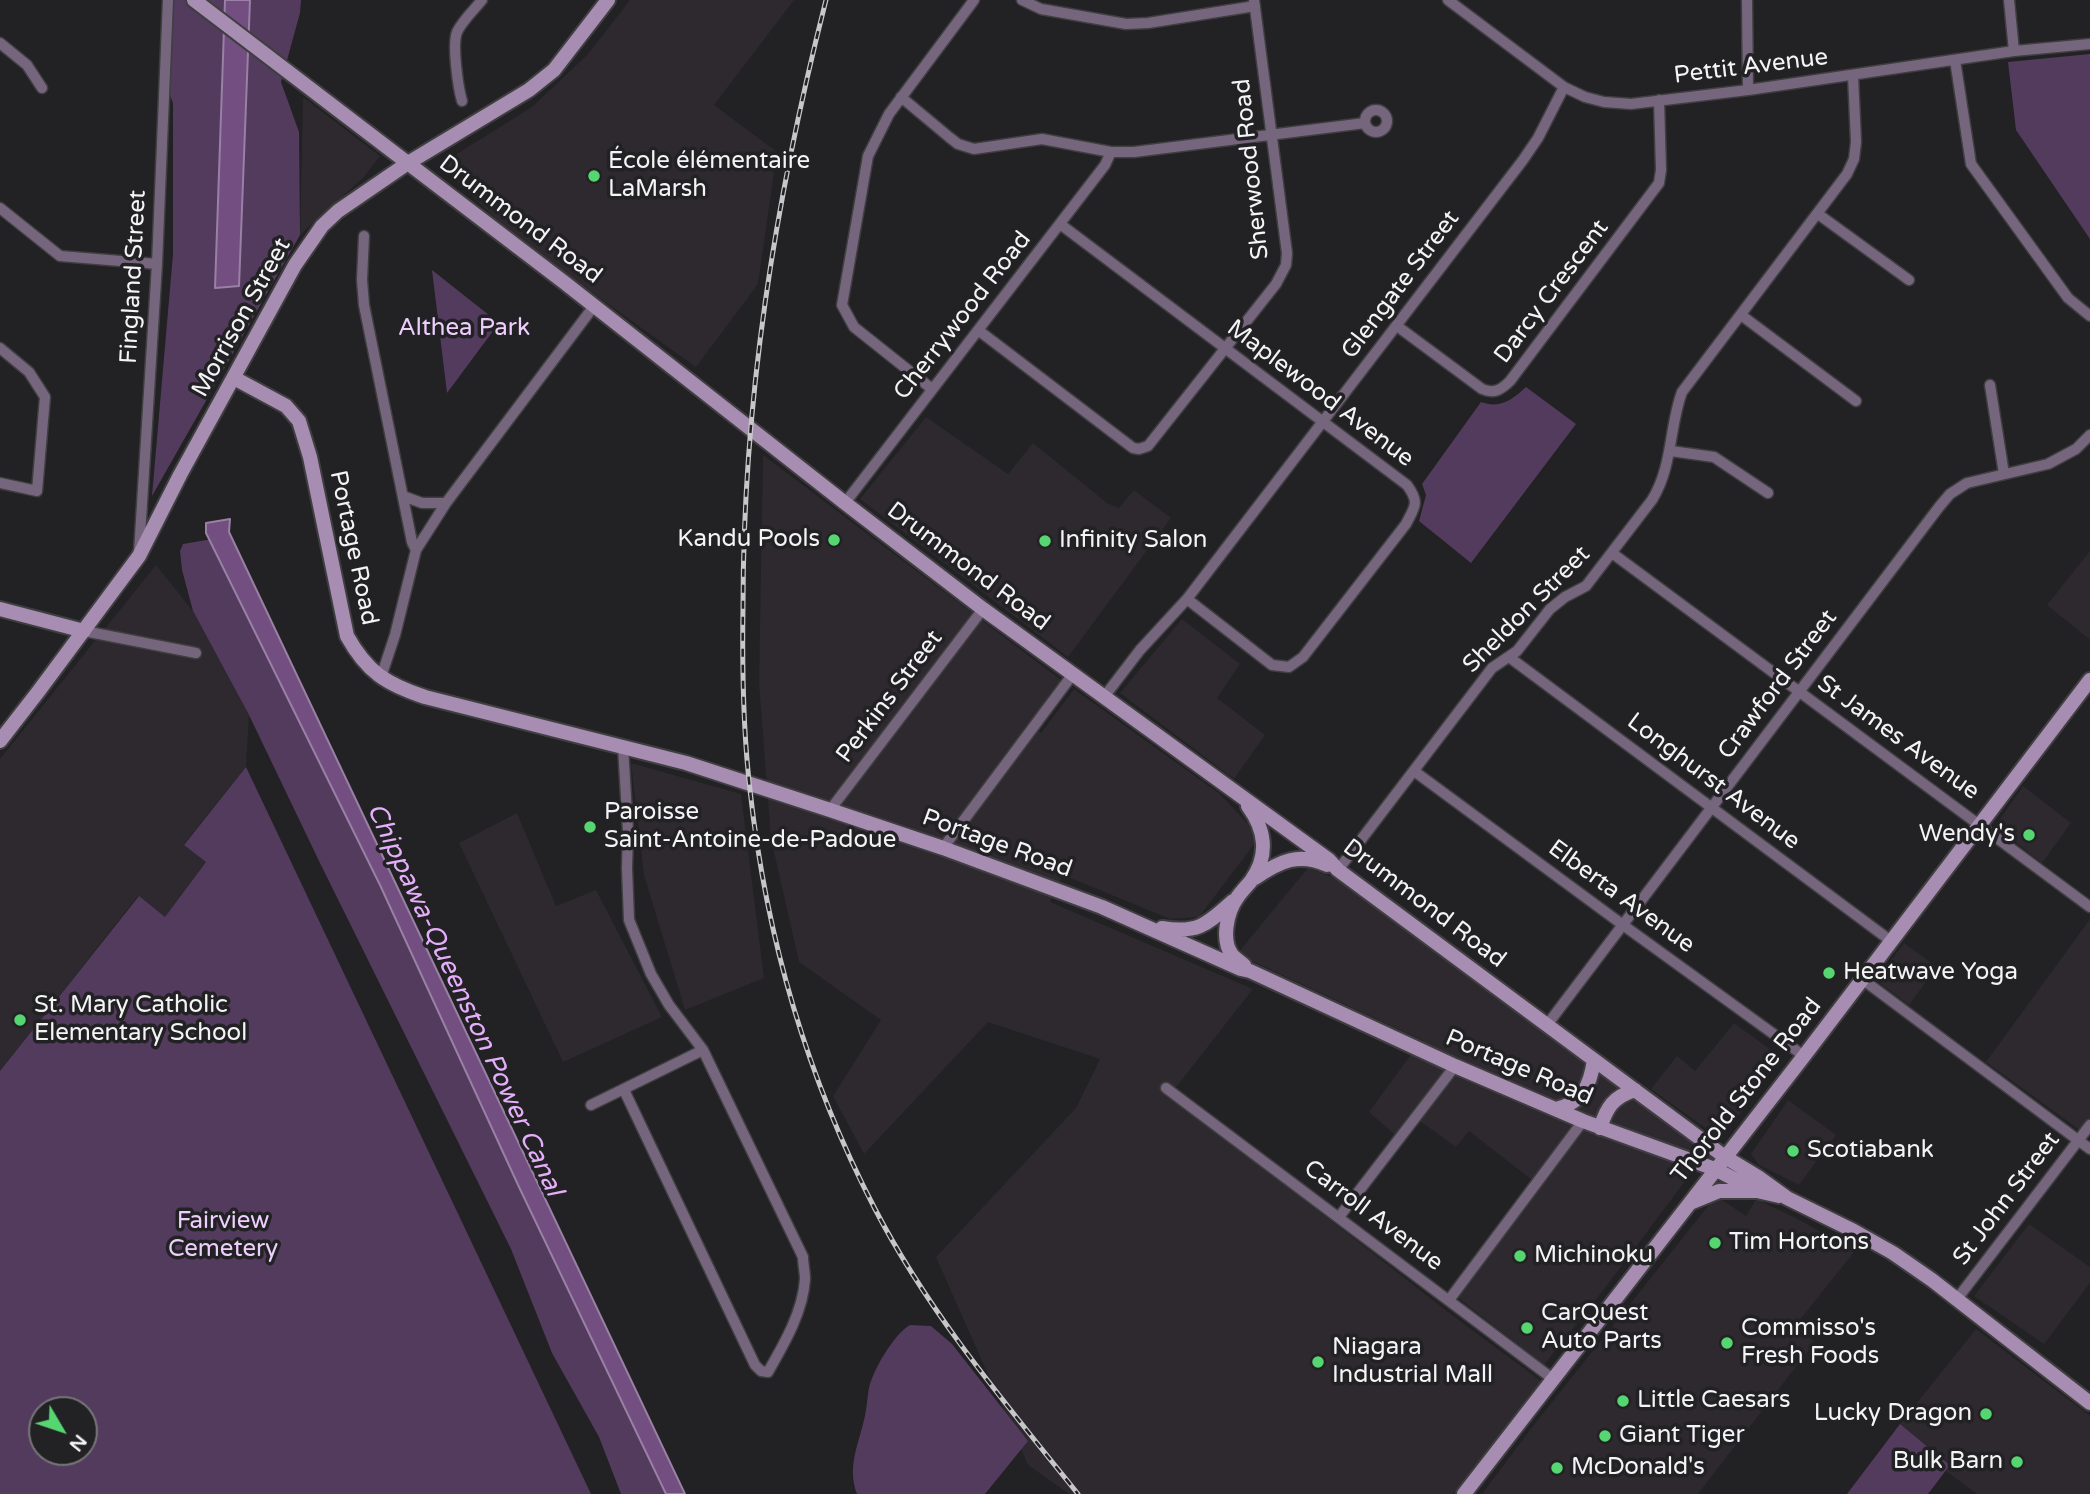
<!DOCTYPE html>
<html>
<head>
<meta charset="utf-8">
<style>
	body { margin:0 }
	#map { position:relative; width:2090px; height:1494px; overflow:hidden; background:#222123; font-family:"Varela Round",sans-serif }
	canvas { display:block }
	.north { position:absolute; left:28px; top:1396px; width:70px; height:70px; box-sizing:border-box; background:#222123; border:2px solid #767577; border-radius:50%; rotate:129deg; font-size:19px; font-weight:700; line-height:28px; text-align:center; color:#f4f3f5 }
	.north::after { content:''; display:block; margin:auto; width:24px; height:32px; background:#56d671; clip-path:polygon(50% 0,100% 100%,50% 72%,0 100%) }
</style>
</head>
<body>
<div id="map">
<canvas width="2090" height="1494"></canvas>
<div class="north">N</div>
</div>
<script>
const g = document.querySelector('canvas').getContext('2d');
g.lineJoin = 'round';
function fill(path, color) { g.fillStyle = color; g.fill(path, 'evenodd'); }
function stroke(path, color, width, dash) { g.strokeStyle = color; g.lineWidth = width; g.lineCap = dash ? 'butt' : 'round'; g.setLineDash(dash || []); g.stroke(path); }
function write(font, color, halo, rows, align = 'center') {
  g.font = font + ' "Varela Round",sans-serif'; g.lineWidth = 7; g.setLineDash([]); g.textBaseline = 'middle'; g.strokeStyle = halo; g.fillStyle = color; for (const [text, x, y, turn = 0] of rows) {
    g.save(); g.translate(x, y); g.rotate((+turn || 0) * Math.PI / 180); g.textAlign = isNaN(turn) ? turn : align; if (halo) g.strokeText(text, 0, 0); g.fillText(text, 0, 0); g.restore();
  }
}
fill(new Path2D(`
	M630 0H794L714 105 777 152 758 284 696 367 576 281 496 219 439 165 532 107 588 54Z
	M303 97 380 156 364 177 300 235Z
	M926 417 1008 474 1033 443 1107 503 1119 508 1134 490 1171 518 1068 657 860 499Z
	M763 455 1061 680 1029 725 1041 733 1074 689 1220 794 1246 822 1258 839 1199 917 1170 919 1063 875 1050 902 1253 989 1170 1095 1448 1312 1541 1381 1453 1494H1069L1028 1465 936 1257 1076 1108 1100 1059 988 1022 864 1154 833 1096 881 1020 799 962 771 839 759 683Z
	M2090 551V640L2047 605Z
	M156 565 193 611 249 715 246 767 184 844 206 862 165 917 138 896 0 1071V759Z
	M1182 619 1240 664 1217 698 1265 735 1234 779 1120 693Z
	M631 763 741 794 764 978 685 1010 644 875Z
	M2023 786 2071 823 2042 863 1995 826Z
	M517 813 556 906 596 890 662 1017 563 1062 459 843Z
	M1308 868 1337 879 1707 1152 1605 1288 1544 1365 1456 1296 1541 1187 1469 1131 1456 1147 1413 1116 1395 1135 1369 1112 1410 1056 1424 1041 1237 954Z
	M2090 919V1119L2081 1131 1986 1062Z
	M1904 943 1937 967 1909 1005 1876 980Z
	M1734 1023 1782 1058 1727 1131 1715 1135 1651 1089 1677 1056 1695 1071Z
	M1788 1100 1836 1135 1799 1185 1759 1165 1751 1154Z
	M1716 1196 1746 1216 1756 1199 1796 1218 1855 1251 1795 1326 1815 1342 1698 1494H1482L1533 1426Z
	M2029 1224 2090 1267V1283L2044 1344 1974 1296Z
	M1976 1329 2090 1416V1494H1977L1946 1471 1950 1464 1900 1424Z`), '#2d292f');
fill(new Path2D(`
	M167 0H225L215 288 238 286 249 0H301L300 13 281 82 299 132 300 235 152 496 173 254V103L164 81Z
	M2090 54V239L2016 130 2008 62Z
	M432 270 499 323 447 393Z
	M1526 387 1576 424 1471 563 1419 521 1426 495 1422 484 1481 402C1500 409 1512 400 1526 387Z
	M218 538 669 1494H621L599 1437 552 1353 511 1249 319 861 249 715 193 611 182 570 180 551 183 544Z
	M246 767 591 1494H0V1071L139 896 165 917 206 862 184 845ZM42 1410H84V1452H42Z
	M910 1325 931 1326 952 1344 1028 1441 985 1494H857C847 1467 858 1446 864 1420 867 1409 867 1398 869 1388 873 1370 894 1334 910 1325Z
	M1900 1424 1950 1465 1928 1494H1847Z`), '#533b5d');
const water = new Path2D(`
	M225 0H250L239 286 215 288Z
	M230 519 229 532 685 1494H666L519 1187 380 885 206 533V523Z`);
fill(water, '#724e81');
stroke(water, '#9980a4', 2);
const street = new Path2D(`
	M1022 0 1041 9 1126 24 1148 23 1255 6
	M1448 0 1564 87 1585 97 1604 102 1631 104 1748 90 2014 51 2090 44
	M1747 0 1748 90
	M2009 0 2014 51
	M0 43 27 65 42 88
	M1955 60 1971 164 2068 298 2090 316
	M901 97 949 137 958 144 974 149 1042 139 1111 152H1134L1365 123
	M462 101C458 87 452 45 457 32 462 21 474 10 482 0
	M1365 121a11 11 0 1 1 22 0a11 11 0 1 1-22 0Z
	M0 208 60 256 157 264
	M1818 214 1909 280
	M1060 224 1407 485C1420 503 1415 506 1406 524L1303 657 1289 667 1272 665 1187 599
	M364 236 362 280 364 305 412 542 416 550
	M1741 315 1856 401
	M1397 326 1482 389C1494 394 1501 390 1510 381L1659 183 1661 170 1659 100
	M978 330 1133 448 1139 449 1148 446 1276 284 1286 265 1287 253 1254 0
	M0 348 29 372 45 397 37 491 0 483
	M1990 385 2004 474
	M932 389 854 327 842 305 868 156 889 114 974 0
	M1671 451 1714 457 1768 493
	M403 496 422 503H446
	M845 503 1105 165 1111 152
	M139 552 157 264 168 0
	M1612 553 2090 907
	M84 631 196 653
	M1509 657 1891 941
	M381 677 395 635 416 550 446 503 594 306
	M1104 697 1140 650 1187 599 1523 160 1538 138 1564 87
	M623 746 628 831 627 868 629 920 651 974 669 1005 703 1050 803 1257C803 1264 805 1272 805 1279 803 1312 784 1344 768 1372L761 1371 755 1365 624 1090
	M1414 771 1623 925 1804 1056
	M830 810 983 609
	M943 848 1073 674
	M1338 870 1492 668 1517 651 1550 609 1565 597 1586 586 1652 500C1673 466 1669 427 1682 392L1847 174 1854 159 1856 142 1853 75
	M1862 979 2090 1149
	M1547 1025 1939 507 1950 494 1967 483 2048 464 2076 449 2090 435
	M1166 1088 1553 1379
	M591 1105 703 1050
	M1339 1217 1455 1066
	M1957 1299 2090 1125
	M1449 1300 1583 1121`);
const secondary = new Path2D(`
	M194 0 565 283 845 503 983 609 1329 860 1338 870 1725 1157 1758 1177 1787 1198 1854 1231 1893 1253 1932 1280 2090 1403
	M234 378 286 406 299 421 310 457 347 636C367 672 386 684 425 697L686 763 830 810 943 848 1102 907 1241 969 1250 971 1455 1066 1583 1121 1715 1169 1757 1191 1779 1196
	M0 609 84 631
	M0 741 38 692 139 556 180 475 295 265 322 226 338 211 408 163 529 90 554 70 608 0
	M1255 878C1280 861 1299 852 1327 865
	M1162 928C1199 934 1207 924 1233 901
	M1244 965C1240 962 1235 958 1232 955 1221 940 1227 912 1237 898 1241 892 1246 887 1251 881 1269 855 1266 831 1248 806
	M1556 1109C1583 1102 1590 1086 1594 1060
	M1600 1128C1607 1107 1613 1097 1635 1090
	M1690 1203 1719 1191H1755
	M1464 1494 1804 1056 2090 680`);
stroke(street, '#3f3e40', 13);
stroke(secondary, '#3f3e40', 18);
stroke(street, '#76667d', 10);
stroke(secondary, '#a78db2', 14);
const rail = new Path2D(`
	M826 0C775 201 743 399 743 607 742 668 743 730 750 790 766 936 807 1078 875 1209 929 1313 1005 1403 1078 1494`);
stroke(rail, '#c7c6c8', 5);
stroke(rail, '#222123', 2.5, [8]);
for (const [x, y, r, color] of [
	[594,176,7,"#56d671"],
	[834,540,7,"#56d671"],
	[1045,541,7,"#56d671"],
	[590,827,7,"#56d671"],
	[2029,835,7,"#56d671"],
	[1829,973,7,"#56d671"],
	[20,1020,7,"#56d671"],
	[1793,1151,7,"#56d671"],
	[1715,1243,7,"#56d671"],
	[1520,1256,7,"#56d671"],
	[1527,1328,7,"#56d671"],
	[1727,1343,7,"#56d671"],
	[1318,1362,7,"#56d671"],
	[1623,1401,7,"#56d671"],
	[1986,1414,7,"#56d671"],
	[1605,1436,7,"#56d671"],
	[2017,1462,7,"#56d671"],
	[1557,1468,7,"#56d671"]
]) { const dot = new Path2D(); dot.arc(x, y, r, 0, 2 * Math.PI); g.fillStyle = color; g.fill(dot); stroke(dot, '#222123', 2.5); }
write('24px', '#f4f3f5', '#222123', [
	["Pettit Avenue",1751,67,-7],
	["Sherwood Road",1252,169,-96],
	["Drummond Road",520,220,37],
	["Fingland Street",134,277,-87],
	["Glengate Street",1401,285,-53],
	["Darcy Crescent",1552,292,-53],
	["Cherrywood Road",963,316,-52],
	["Morrison Street",242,318,-61],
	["Maplewood Avenue",1320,394,37],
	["Portage Road",353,548,78],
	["Drummond Road",968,567,37],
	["Sheldon Street",1527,610,-45],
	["Crawford Street",1778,685,-53],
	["Perkins Street",890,697,-53],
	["St James Avenue",1898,738,36],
	["Longhurst Avenue",1713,782,37],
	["Portage Road",997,844,20],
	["Elberta Avenue",1621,897,36],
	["Drummond Road",1424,904,37],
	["Portage Road",1519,1068,23],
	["Thorold Stone Road",1747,1091,-52],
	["St John Street",2007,1199,-53],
	["Carroll Avenue",1373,1216,37]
]);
write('24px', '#f4f3f5', '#222123', [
	["École élémentaire",608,162],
	["LaMarsh",608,190],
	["Kandu Pools",820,540,"right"],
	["Infinity Salon",1059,541],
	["Paroisse",604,813],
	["Saint-Antoine-de-Padoue",604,841],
	["Wendy's",2015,835,"right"],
	["Heatwave Yoga",1843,973],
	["St. Mary Catholic",34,1006],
	["Elementary School",34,1034],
	["Scotiabank",1807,1151],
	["Tim Hortons",1729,1243],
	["Michinoku",1534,1256],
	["CarQuest",1541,1314],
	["Auto Parts",1541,1342],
	["Commisso's",1741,1329],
	["Fresh Foods",1741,1357],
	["Niagara",1332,1348],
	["Industrial Mall",1332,1376],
	["Little Caesars",1637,1401],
	["Lucky Dragon",1972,1414,"right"],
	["Giant Tiger",1619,1436],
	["Bulk Barn",2003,1462,"right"],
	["McDonald's",1571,1468]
], 'left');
write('24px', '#eecefc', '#222123', [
	["Althea Park",464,329],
	["Fairview",223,1222],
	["Cemetery",223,1250]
]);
write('italic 26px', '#e4aefa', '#222123', [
	["Chippawa-Queenston Power Canal",464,1000,65]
]);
</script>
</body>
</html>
